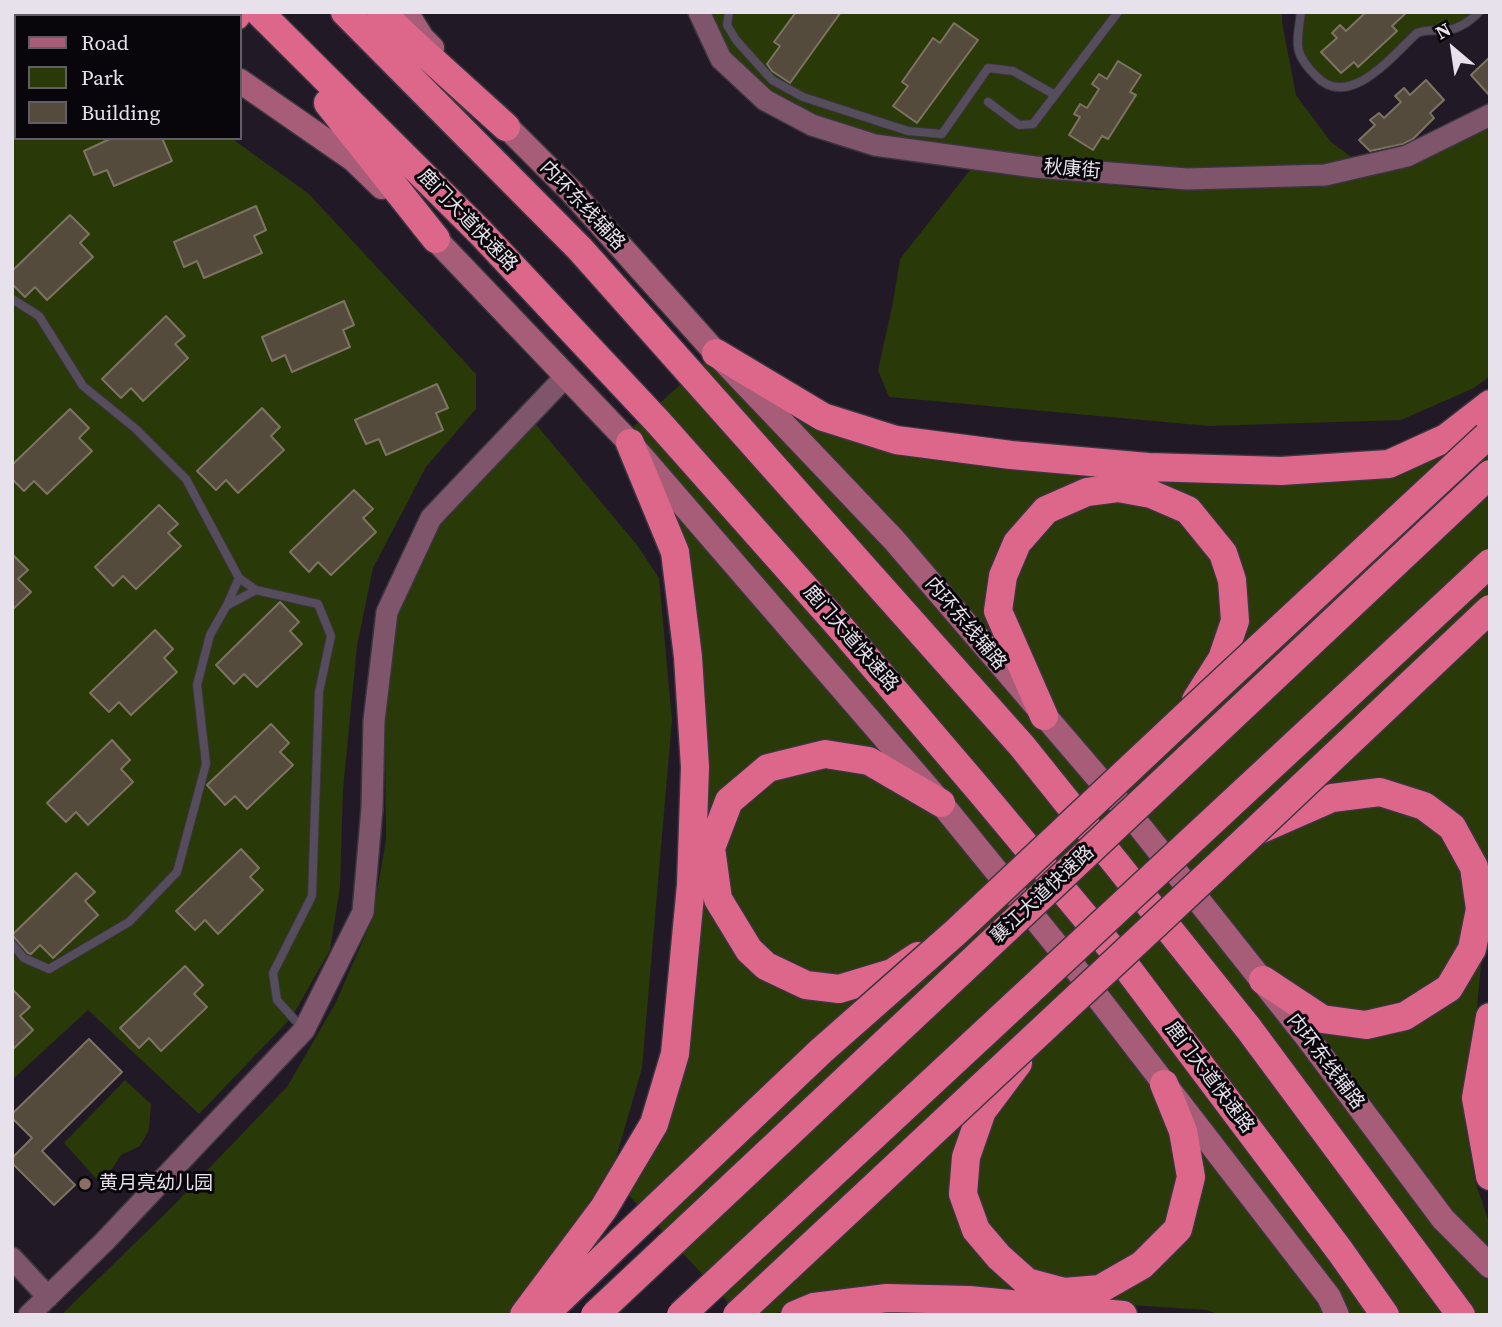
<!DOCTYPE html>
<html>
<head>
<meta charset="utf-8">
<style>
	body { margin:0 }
	#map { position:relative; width:1502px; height:1327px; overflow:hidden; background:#211926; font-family:"Source Serif 4",serif }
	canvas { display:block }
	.frame { position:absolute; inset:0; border:14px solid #e7e1eb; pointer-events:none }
	.legend { position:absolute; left:14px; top:14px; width:228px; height:126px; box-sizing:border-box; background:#09060b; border:2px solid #625e65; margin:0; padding:9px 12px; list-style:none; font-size:21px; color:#e7e1eb }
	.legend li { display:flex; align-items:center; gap:14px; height:35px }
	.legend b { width:35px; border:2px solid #625e65 }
	.north { position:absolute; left:1418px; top:14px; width:70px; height:70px; -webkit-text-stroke:5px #09060b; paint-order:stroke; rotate:331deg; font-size:19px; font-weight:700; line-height:28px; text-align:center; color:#e7e1eb }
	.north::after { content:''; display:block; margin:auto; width:24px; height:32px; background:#e7e1eb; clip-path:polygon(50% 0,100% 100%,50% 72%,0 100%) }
</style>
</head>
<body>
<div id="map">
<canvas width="1502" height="1327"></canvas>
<div class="frame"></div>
<ul class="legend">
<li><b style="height:9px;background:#a75d78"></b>Road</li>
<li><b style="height:19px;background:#293908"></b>Park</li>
<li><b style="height:19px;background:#544b3c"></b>Building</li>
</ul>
<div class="north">N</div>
</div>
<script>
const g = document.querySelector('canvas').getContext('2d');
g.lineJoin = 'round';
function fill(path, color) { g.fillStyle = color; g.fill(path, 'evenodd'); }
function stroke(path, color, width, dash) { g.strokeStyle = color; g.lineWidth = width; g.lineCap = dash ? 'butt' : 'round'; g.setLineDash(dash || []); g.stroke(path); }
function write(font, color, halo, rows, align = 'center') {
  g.font = font + ' "Source Serif 4","Noto Sans SC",serif'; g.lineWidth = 6; g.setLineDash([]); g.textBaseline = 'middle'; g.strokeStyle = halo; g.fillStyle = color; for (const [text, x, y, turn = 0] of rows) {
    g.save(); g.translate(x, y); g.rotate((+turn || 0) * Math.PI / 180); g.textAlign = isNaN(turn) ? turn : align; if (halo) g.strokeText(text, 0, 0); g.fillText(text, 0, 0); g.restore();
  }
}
fill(new Path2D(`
	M12 12H97L101 16H16V138H231L309 194 476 374V409L426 467 373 568 357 646 343 790 340 887 330 950 292 1017 199 1114 88 1010 12 1080Z
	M699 12H1282V22L1296 95 1331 142 1364 166 1187 179 875 145 765 100Z
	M1301 12H1479L1457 28 1426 30 1369 77 1336 88 1302 62Z
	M1490 122V376L1474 388 1401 420 1209 426 889 397 878 370 892 307 900 259 970 170 1156 190 1314 182Z
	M711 357 831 425 1209 478 1490 436V867L1477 1008 1464 1117 1475 1181 1490 1225V1315H1219L1207 1310 870 1288 808 1299 773 1315H740L622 1188 659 1133 686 1069 698 941 701 685 631 429Z
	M529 416 637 545 659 578 672 720 642 1068 616 1158 573 1229 510 1315H61L170 1209 287 1087 335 1004 372 920 386 840 385 744 387 671 396 614 436 529Z
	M125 1080 151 1104 149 1130 140 1146 121 1155 102 1185 64 1143Z`), '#293908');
const building = new Path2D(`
	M796 12H841L790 83 772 71 767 64 780 46 774 42Z
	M1366 12H1407L1392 26 1397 31 1358 67 1354 62 1341 73 1321 52 1337 38 1332 33 1340 25 1346 31Z
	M954 23 978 40 917 123 893 106 908 86 902 82 933 38 940 43Z
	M1490 57V96L1471 75Z
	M1118 61 1141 75 1130 92 1136 95 1108 139 1102 136 1093 150 1069 135 1080 117 1074 114 1080 104 1087 108 1099 89 1092 84 1099 74 1107 79Z
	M1426 80 1444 100 1430 113 1434 118 1413 139 1403 144 1370 151 1359 140 1375 125 1370 120 1379 113 1384 118 1401 102 1395 96 1404 88 1410 95Z
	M112 138H162L172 161 114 186 107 170 94 175 84 151Z
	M256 206 266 230 254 236 262 253 204 278 197 261 184 267 174 242Z
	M70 215 89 234 80 243 93 257 47 300 35 287 25 297 12 284V271Z
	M344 301 354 325 343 330 350 347 292 372 285 355 272 361 262 337Z
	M166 316 185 336 175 344 188 358 143 401 131 388 121 398 102 379Z
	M437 384 448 408 436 413 443 430 386 455 379 439 366 444 355 420Z
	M262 408 280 427 271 436 284 450 238 493 226 480 216 490 197 471Z
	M70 409 89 428 79 438 92 451 47 494 34 481 24 491 12 479V465Z
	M354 490 373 509 363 518 376 532 331 575 318 562 309 572 290 552Z
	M159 505 178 524 168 533 181 546 136 589 123 576 113 586 95 567Z
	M12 554 28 570 18 579 31 592 12 610Z
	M280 602 299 622 290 631 302 644 257 687 244 674 234 684 216 665Z
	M155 630 173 649 164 658 177 672 131 715 119 702 109 712 90 693Z
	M271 724 289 743 280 752 293 765 247 809 235 796 225 805 207 785Z
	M112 740 130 760 121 769 133 782 88 825 76 812 66 822 47 803Z
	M241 849 259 868 250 877 263 890 218 934 205 920 195 930 176 911Z
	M76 873 95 892 85 901 98 915 53 958 40 945 31 954 28 953 12 935Z
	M185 966 203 985 194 994 207 1007 161 1051 149 1038 139 1048 120 1028Z
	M12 989 30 1007 20 1016 33 1030 12 1050Z
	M89 1039 122 1072 42 1151 75 1185 54 1205 12 1163V1158L32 1138 12 1118V1114Z`);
fill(building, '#544b3c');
stroke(building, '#7d7363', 2);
const lane = new Path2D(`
	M729 12 727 25 736 40 772 80 803 97 908 131 942 134 988 68 1013 71 1055 95
	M1301 12C1297 44 1292 52 1316 76 1349 111 1393 55 1417 33 1428 29 1436 31 1447 30 1460 29 1470 21 1479 12
	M988 102 1019 125 1033 124 1118 12
	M12 299 39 316 83 386 136 429 186 479 239 578 227 605 210 635 197 685 206 764 177 872 129 922 49 969 24 958 12 944
	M239 578 256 590
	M228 605 256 590 318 604 331 636 319 692 312 896 273 973 277 1000 302 1028`);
const secondary = new Path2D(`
	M699 12 721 59 765 100 812 125 875 145 1035 167 1187 179 1325 175 1407 156 1490 115
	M12 1258 48 1297
	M29 1315 104 1242 304 1030 363 912 372 808 374 721 387 612 431 518 566 376`);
const primary = new Path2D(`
	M159 12 163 16
	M406 12 422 38 432 48
	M240 81 354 160 382 187
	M493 113 571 191 716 353 894 540 1141 828 1307 1037 1443 1219 1490 1266
	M423 226 630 443 941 803 1072 964 1329 1297 1337 1315`);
const highway = new Path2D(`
	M233 12 236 16
	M259 12 480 232 659 423 841 628 981 792 1122 961 1340 1251 1385 1315
	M345 12 580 249 1022 746 1249 1029 1461 1315
	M381 12 409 39 506 127
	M328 103 436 239
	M716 353 823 417 896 440 1011 455 1148 467 1281 471 1389 464 1446 438 1490 404
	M1044 716 998 611 1003 576 1017 543 1046 510 1087 492 1118 488 1151 494 1188 510 1223 553 1232 580 1235 621 1222 659 1196 700
	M1257 831 1332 798 1380 792 1424 806 1452 827 1474 867 1480 909 1472 949 1449 988 1405 1016 1366 1025 1322 1019 1263 980
	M918 956 892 973 839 989 806 985 766 966 749 950 718 899 711 848 729 801 768 768 825 754 869 761 941 803
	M1490 1017 1476 1098 1490 1176
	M1018 1063 982 1111 966 1157 963 1194 976 1230 999 1257 1027 1282 1064 1292 1100 1289 1142 1265 1178 1229 1191 1177 1183 1131 1164 1084
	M524 1315 604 1208 654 1124 675 1054 691 885 695 767 688 657 675 552 630 443
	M544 1315 622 1240
	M795 1315 814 1307 887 1298 969 1300 1123 1315`);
stroke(lane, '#3b353f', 10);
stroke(secondary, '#3b353f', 24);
stroke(primary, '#3b353f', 27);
stroke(highway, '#3b353f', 31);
stroke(lane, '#564d5c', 8);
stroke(secondary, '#7e556a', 21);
stroke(primary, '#a75d78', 24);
stroke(highway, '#dd678b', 28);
const highwayBridge = new Path2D(`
	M622 1240 821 1051 956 932 1188 714 1487 436
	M595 1315 1083 857 1490 474
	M681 1315 1490 563
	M737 1315 1254 832 1490 609`);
stroke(highwayBridge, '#3b353f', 31, []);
stroke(highwayBridge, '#dd678b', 28);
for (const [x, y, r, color] of [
	[85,1184,7,"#8d6e63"]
]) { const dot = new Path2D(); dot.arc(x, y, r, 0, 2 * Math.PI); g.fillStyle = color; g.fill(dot); stroke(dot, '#09060b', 2.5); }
write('19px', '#e7e1eb', '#09060b', [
	["秋康街",1072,170,5],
	["内环东线辅路",582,206,47],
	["鹿门大道快速路",467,221,46],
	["内环东线辅路",965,624,50],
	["鹿门大道快速路",850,639,49],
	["襄江大道快速路",1043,895,-43],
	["内环东线辅路",1325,1062,53],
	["鹿门大道快速路",1209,1078,53]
]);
write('19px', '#e7e1eb', '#09060b', [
	["黄月亮幼儿园",99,1184]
], 'left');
</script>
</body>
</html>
